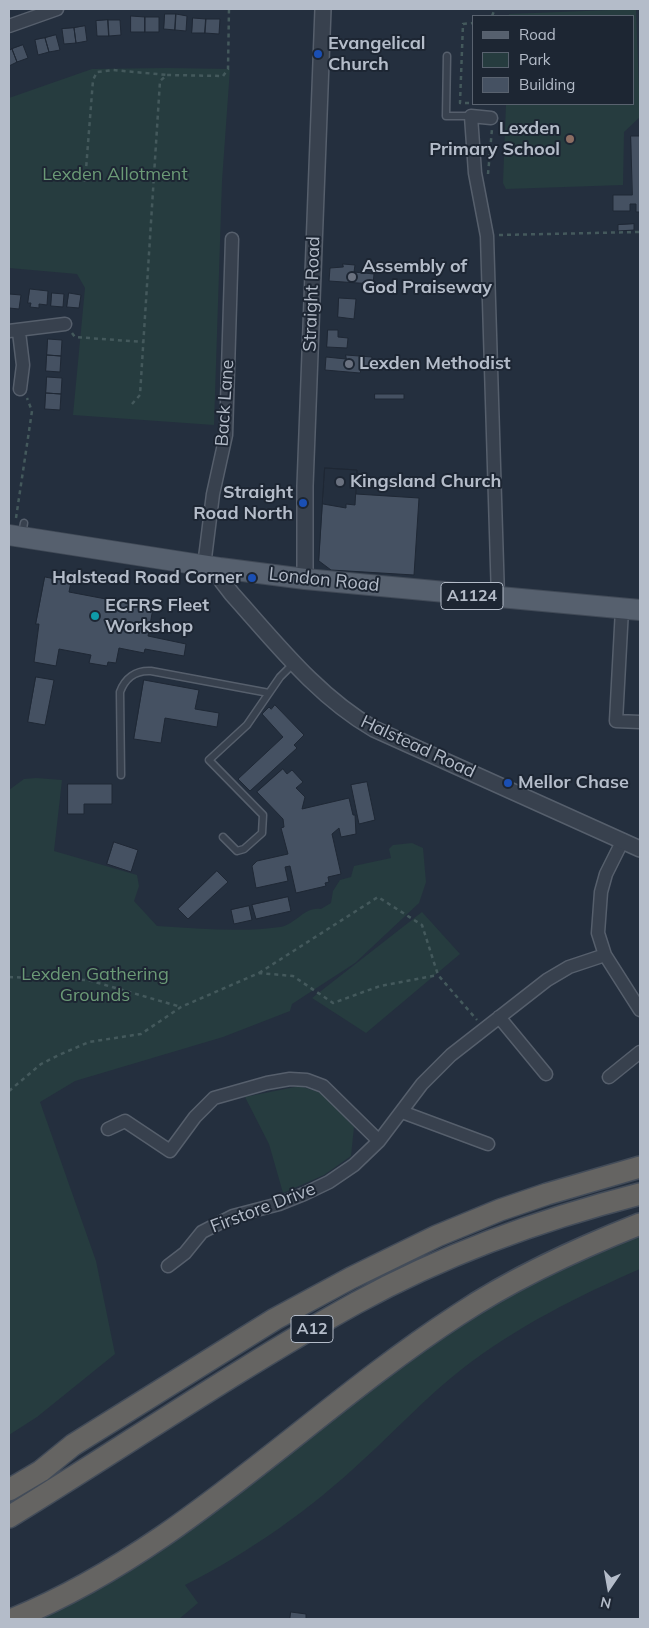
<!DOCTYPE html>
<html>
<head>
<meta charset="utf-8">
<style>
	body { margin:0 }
	#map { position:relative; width:649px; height:1628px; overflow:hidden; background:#242f3e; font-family:Mulish,sans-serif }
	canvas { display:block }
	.frame { position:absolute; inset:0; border:10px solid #b4bcc9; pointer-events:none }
	.legend { position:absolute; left:472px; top:15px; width:162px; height:90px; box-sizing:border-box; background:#1d2633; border:1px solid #59626f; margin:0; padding:6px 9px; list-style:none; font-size:15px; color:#b4bcc9 }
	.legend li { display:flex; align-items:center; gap:10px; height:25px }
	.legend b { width:25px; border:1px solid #59626f }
	.north { position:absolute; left:584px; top:1563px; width:50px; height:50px; -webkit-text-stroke:4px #1d2633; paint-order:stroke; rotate:192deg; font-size:14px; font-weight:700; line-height:20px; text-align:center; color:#b4bcc9 }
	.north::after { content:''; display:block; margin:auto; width:18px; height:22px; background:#b4bcc9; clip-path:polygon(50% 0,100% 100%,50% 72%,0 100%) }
</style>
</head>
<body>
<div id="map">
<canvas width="649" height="1628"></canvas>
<div class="frame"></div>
<ul class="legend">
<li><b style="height:6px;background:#56606e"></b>Road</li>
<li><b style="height:14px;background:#263c3f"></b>Park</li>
<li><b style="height:14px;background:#455162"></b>Building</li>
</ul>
<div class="north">N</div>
</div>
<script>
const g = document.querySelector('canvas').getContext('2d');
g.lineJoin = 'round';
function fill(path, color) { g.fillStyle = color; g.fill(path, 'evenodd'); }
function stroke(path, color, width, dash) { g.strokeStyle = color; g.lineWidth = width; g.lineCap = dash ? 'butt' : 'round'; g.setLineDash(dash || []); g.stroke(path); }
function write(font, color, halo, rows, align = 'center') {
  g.font = font + ' Mulish,sans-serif'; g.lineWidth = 4; g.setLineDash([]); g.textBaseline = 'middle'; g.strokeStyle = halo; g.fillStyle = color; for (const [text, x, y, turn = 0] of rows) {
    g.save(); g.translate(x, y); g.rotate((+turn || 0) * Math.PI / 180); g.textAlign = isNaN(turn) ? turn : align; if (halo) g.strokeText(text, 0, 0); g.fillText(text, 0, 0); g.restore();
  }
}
fill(new Path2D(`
	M636 9 640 117 624 132 623 185 506 189 503 183 506 104H633V16H509V14Z
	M168 68 230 69 222 181 214 425 73 415 85 288 77 274 9 268V98L92 69Z
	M36 778 62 780 54 851 137 875 139 886 134 901 157 926C197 928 240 933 280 927 297 924 304 906 321 909L331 903 333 891 340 880 351 877 354 866 391 858 389 849 393 845 412 843 423 848 426 882 419 903 355 963 292 1004 290 1011 223 1037 75 1081 40 1102 96 1261 115 1354 37 1417 9 1435V790L24 779Z
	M422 912 460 954 366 1033 312 998Z
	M300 1086 321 1093 354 1127 351 1156 324 1175 283 1193 269 1144 245 1097Z
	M640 1226V1269C578 1296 516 1327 462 1369 427 1396 397 1429 364 1459 311 1509 250 1552 185 1585L198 1603 179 1619H22L32 1616 474 1309Z`), '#263c3f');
const building = new Path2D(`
	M165 14H176L175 30 164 29Z
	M176 14 187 16 186 31 175 30Z
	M131 16 145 17V32H131Z
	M145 17H159V32H145Z
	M193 18 206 19 205 33H192Z
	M206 19H220L219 34 205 33Z
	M108 20 109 36H97L96 21Z
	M108 20H120L121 35 109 36Z
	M85 26 87 41 76 43 74 28Z
	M74 28 76 43 64 44 62 29Z
	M56 35 60 50 49 52 45 38Z
	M45 38 49 52 38 55 35 40Z
	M23 45 28 58 17 62 12 49Z
	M12 49 17 62 9 66V51Z
	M631 136H640V212H636V204H630V211H613V195H632Z
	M634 224V230L618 231V225Z
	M343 264 355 265 354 272 374 274 373 284 329 281 330 268 343 267Z
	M30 289 48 291 47 305 39 304V308L30 307 31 303H28Z
	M52 293 64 294 63 307 51 306Z
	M69 293 81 295 79 308 67 307Z
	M9 294 21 295 19 309 9 308Z
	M339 298 356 299 354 319 338 317Z
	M328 330H338V337L348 338 347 348 327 347Z
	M48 339 62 340 61 356 47 355Z
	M47 355 61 356 60 372 46 371Z
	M346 355 372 357 371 370H361L360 373 325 370 326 357 346 359Z
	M47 377 62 378 61 394 46 393Z
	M46 393 61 394 60 410 45 409Z
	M375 394H404V399H375Z
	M325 468 357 470 356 494 419 498 414 575 331 570 319 561Z
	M325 468 357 470 355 505 346 504V508L323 504Z
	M45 577 71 582 69 592 153 608 148 636 186 644 184 656 145 649 144 653 119 648 116 663 108 662 107 666 89 663 91 655 59 649 56 666 34 662 39 624H36Z
	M36 677 54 680 45 725 28 722Z
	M144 680 199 690 195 709 219 713 217 727 165 718 161 743 134 739Z
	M275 705 304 735 294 745 297 748 250 791 238 779 283 737 262 714 269 707 271 709Z
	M283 769 287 774 292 770 303 782 296 788 305 797 302 809 349 798 353 815H355L356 834 341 837 339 828 332 834 341 874 328 877 329 882 325 883 326 886 296 893 290 866 285 867 288 881 256 888 252 866 257 861 288 854 281 828 284 827 283 819 257 792Z
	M367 782 375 820 359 824 351 785Z
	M68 784H112V804H84V814H68Z
	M114 842 138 850 131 872 107 864Z
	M217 871 228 882 188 919 178 909Z
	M288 897 291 911 256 919 252 905Z
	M249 906 252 920 234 924 231 910Z
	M291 1612 306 1614V1619H290Z`);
fill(building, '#455162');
stroke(building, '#1f2835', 1);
const service = new Path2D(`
	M447 56 446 116H471
	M22 534 24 523
	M121 775 120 692C125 678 136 670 151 671L269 693
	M223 837 237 851 244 849 262 833 263 815 209 760 247 725 280 677 293 664`);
const minor = new Path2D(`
	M9 26 57 9
	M491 118 471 116 475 173 487 236 498 598
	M9 331 65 324
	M19 332 23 365 20 389
	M204 566 213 494 226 435 232 239
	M622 609 616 721 640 722
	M623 840 606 874 601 892 598 933 605 955 640 1010
	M499 1017 546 1074
	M609 1077 640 1052
	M402 1112 488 1144
	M108 1129 125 1121 170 1151 195 1117 214 1098 267 1083 290 1079 307 1080 323 1086 379 1141
	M168 1266 185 1253 202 1232 233 1216 279 1204 304 1194 329 1182 354 1165 379 1141 422 1084 451 1055 547 980 569 967 605 955`);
const tertiary = new Path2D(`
	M220 568 222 581 232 594C276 643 317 696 374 729L640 849
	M305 579V486L323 9`);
const primary = new Path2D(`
	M9 535 220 568 305 579 640 610`);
const trunk = new Path2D(`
	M9 1490 41 1471 73 1445 275 1319 351 1278 437 1236 500 1210 547 1194 640 1167
	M9 1517C125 1446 237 1369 356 1303 445 1254 542 1219 640 1194
	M13 1619C182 1550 307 1413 458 1315 515 1277 577 1249 640 1224`);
stroke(service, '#565f6c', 9);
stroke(minor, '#565f6c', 15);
stroke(tertiary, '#565f6c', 18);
stroke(primary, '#414a57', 22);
stroke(trunk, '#434c59', 24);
stroke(new Path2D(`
	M492 16 495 9
	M469 103H460L463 24 473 23
	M488 174 492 129
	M85 182 93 80 97 72 113 70 167 75
	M499 235 640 232
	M72 333 75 337 143 342
	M132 404 140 395 160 81 167 75 223 76 228 69 229 9
	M16 518 32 411 27 398
	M259 973 378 897 422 925 438 975 477 1020
	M9 977 88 980 181 1007
	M9 1091 41 1064 59 1055 89 1042 141 1034 181 1007 259 973 293 976 333 1003 380 986 438 975`), '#44595c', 2.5, [4, 4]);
stroke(service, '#38414e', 6);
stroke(minor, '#38414e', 12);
stroke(tertiary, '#38414e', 15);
stroke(primary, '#56606e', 20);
stroke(trunk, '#656462', 21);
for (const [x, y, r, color] of [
	[318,54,5,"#1a4fb4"],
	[570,139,5,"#8d6e63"],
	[352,277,5,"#6b7280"],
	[349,364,5,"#6b7280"],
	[340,482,5,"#6b7280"],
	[303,503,5,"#1a4fb4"],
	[252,578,5,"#1a4fb4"],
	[95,616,5,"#0f9aa8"],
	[508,783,5,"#1a4fb4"]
]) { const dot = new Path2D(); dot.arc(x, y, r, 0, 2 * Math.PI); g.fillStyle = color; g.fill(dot); stroke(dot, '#1d2633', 2); }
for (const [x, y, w] of [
	[472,596,62],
	[312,1329,42]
]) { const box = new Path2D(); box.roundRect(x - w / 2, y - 13.5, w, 27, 4); g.fillStyle = '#1d2633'; g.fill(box); stroke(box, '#b4bcc9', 1); }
write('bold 16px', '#b4bcc9', null, [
	["A1124",472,596],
	["A12",312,1329]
]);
write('bold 18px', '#b4bcc9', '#1d2633', [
	["Evangelical",328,44],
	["Church",328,65],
	["Lexden",560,129,"right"],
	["Primary School",560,150,"right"],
	["Assembly of",362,267],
	["God Praiseway",362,288],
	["Lexden Methodist",359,364],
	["Kingsland Church",350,482],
	["Straight",293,493,"right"],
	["Road North",293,514,"right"],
	["Halstead Road Corner",242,578,"right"],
	["ECFRS Fleet",105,606],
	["Workshop",105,627],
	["Mellor Chase",518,783]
], 'left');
write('18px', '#6b9a76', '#1d2633', [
	["Lexden Allotment",115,175],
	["Lexden Gathering",95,975],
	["Grounds",95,996]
]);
write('18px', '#b4bcc9', '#1d2633', [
	["Straight Road",312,294,-88],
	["Back Lane",225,403,-86],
	["London Road",324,580,6],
	["Halstead Road",418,747,25],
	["Firstore Drive",263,1208,-21]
]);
</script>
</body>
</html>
